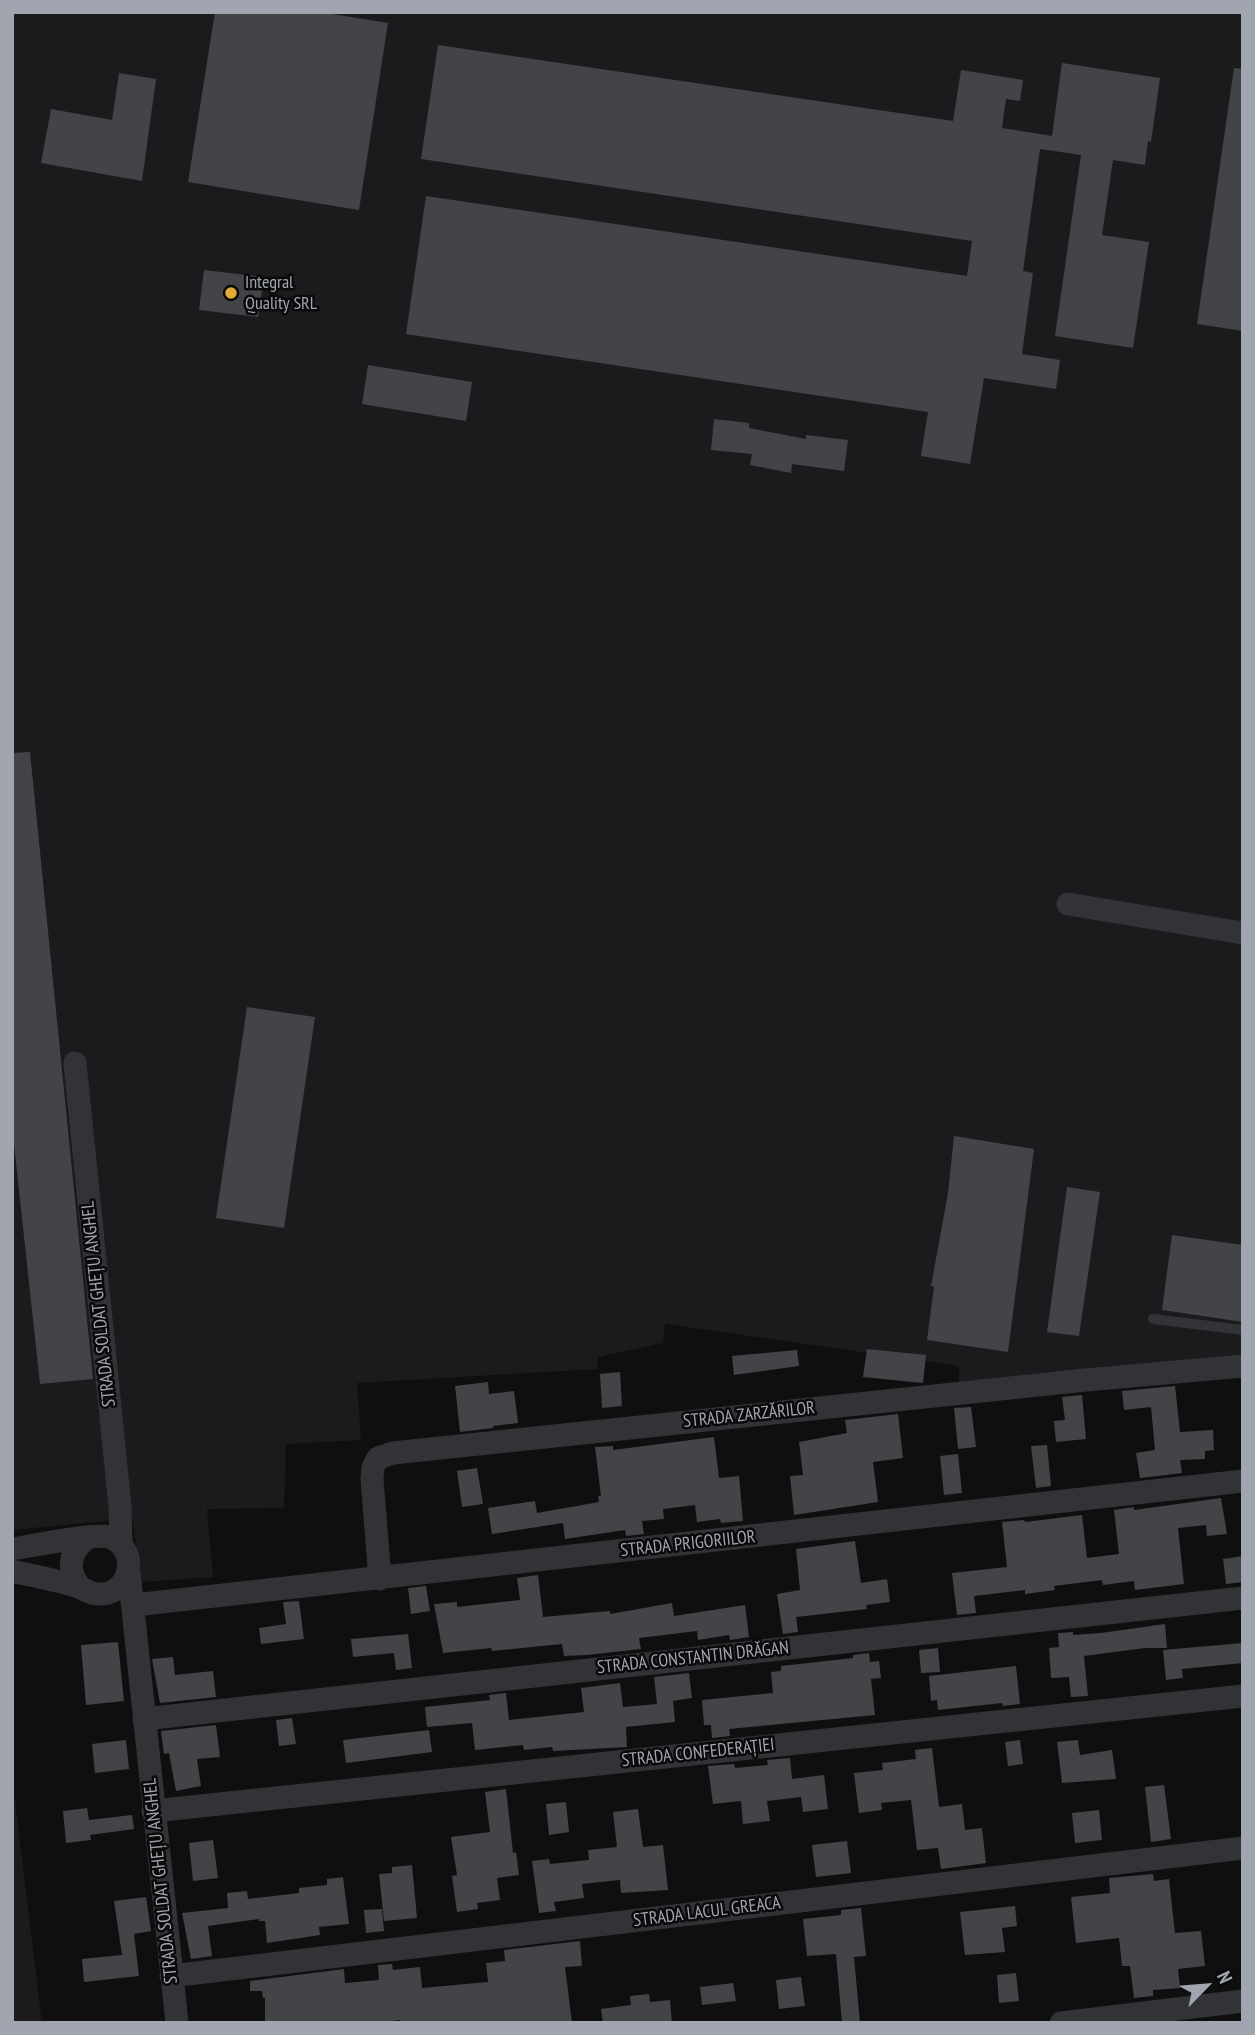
<!DOCTYPE html>
<html>
<head>
<meta charset="utf-8">
<style>
	body { margin:0 }
	#map { position:relative; width:1255px; height:2035px; overflow:hidden; background:#0f0f10; font-family:"PT Sans Narrow",sans-serif }
	canvas { display:block }
	.frame { position:absolute; inset:0; border:14px solid #a1a5b0; pointer-events:none }
	.north { position:absolute; left:1171px; top:1951px; width:70px; height:70px; -webkit-text-stroke:5px #0a0a0b; paint-order:stroke; rotate:65deg; font-size:19px; font-weight:700; line-height:28px; text-align:center; color:#a1a5b0 }
	.north::after { content:''; display:block; margin:auto; width:24px; height:32px; background:#a1a5b0; clip-path:polygon(50% 0,100% 100%,50% 72%,0 100%) }
</style>
</head>
<body>
<div id="map">
<canvas width="1255" height="2035"></canvas>
<div class="frame"></div>
<div class="north">N</div>
</div>
<script>
const g = document.querySelector('canvas').getContext('2d');
g.lineJoin = 'round';
function fill(path, color) { g.fillStyle = color; g.fill(path, 'evenodd'); }
function stroke(path, color, width, dash) { g.strokeStyle = color; g.lineWidth = width; g.lineCap = dash ? 'butt' : 'round'; g.setLineDash(dash || []); g.stroke(path); }
function write(font, color, halo, rows, align = 'center') {
  g.font = font + ' "PT Sans Narrow",sans-serif'; g.lineWidth = 5; g.setLineDash([]); g.textBaseline = 'middle'; g.strokeStyle = halo; g.fillStyle = color; for (const [text, x, y, turn = 0] of rows) {
    g.save(); g.translate(x, y); g.rotate((+turn || 0) * Math.PI / 180); g.textAlign = isNaN(turn) ? turn : align; if (halo) g.strokeText(text, 0, 0); g.fillText(text, 0, 0); g.restore();
  }
}
fill(new Path2D(`
	M12 12H1243V1356L959 1384V1366L665 1324 663 1343 598 1357 597 1369 357 1383 361 1440 286 1444 284 1508 207 1509 213 1577 142 1582 132 1518 12 1530Z
	M12 1776 42 2023H12Z`), '#1b1b1d');
fill(new Path2D(`
	M215 12H320L388 23 359 210 188 182Z
	M438 45 953 121 961 70 1023 80 1020 101 1006 99 1002 128 1052 136 1062 63 1160 78 1151 142 1148 141 1145 165 1113 160 1102 235 1149 242 1133 348 1055 336 1081 155 1040 149 1023 271 1033 273 1022 354 1060 360 1056 389 984 378 970 464 921 456 928 412 406 334 426 196 967 276 972 241 421 159Z
	M1234 68 1243 69V331L1197 324Z
	M119 73 156 79 142 181 41 163 51 109 112 120Z
	M204 270 264 277 258 317 199 310Z
	M368 365 472 382 466 421 362 404Z
	M714 419 749 423V428L806 439V435L848 440 844 471 792 464 791 473 750 465 752 454 711 450Z
	M30 752 93 1379 40 1384 12 1126V753Z
	M247 1007 315 1017 284 1228 216 1218Z
	M954 1136 1034 1149 1008 1352 927 1340 934 1287 931 1286 948 1193Z
	M1067 1187 1100 1192 1079 1336 1047 1332Z
	M1172 1235 1243 1245V1322L1162 1310Z
	M867 1349 926 1355 923 1383 863 1377Z
	M797 1350 799 1366 734 1375 732 1356Z
	M620 1372 622 1406 602 1408 600 1374Z
	M488 1382 489 1394 514 1391 518 1423 493 1426V1428L460 1432 455 1386Z
	M1175 1386 1180 1432 1213 1430 1214 1450 1205 1451V1459L1180 1460 1182 1473 1140 1478 1136 1453 1155 1450 1151 1407 1124 1410 1122 1391Z
	M1082 1395 1086 1439 1056 1442 1054 1421 1065 1420 1062 1397Z
	M971 1407 976 1447 958 1449 954 1408Z
	M898 1414 903 1458 873 1462 878 1502 794 1515 790 1476 803 1475 799 1442 847 1433 845 1420Z
	M714 1437 719 1478 739 1476 743 1521 721 1523 720 1519 697 1522 695 1505 663 1509 664 1519 642 1521 644 1534 626 1536 625 1530 565 1539 563 1523 492 1534 488 1508 535 1501 537 1513 599 1502 598 1496H601L595 1447 613 1446V1450Z
	M1047 1445 1051 1486 1036 1488 1031 1446Z
	M958 1454 962 1493 944 1495 940 1456Z
	M477 1468 483 1504 462 1507 457 1471Z
	M1221 1498 1227 1534 1207 1536 1206 1525 1178 1528 1184 1584 1135 1590 1134 1581 1103 1585 1102 1580 1054 1586 1055 1590 1025 1594V1590L974 1596 976 1613 957 1615 952 1573 1007 1567 1002 1522 1024 1520 1025 1522 1082 1515 1087 1558 1119 1554 1114 1510 1134 1507V1510Z
	M855 1541 861 1583 887 1579 890 1602 866 1605 867 1609 796 1617 798 1632 783 1634 777 1594 800 1590 796 1549Z
	M1243 1556V1582L1226 1584 1223 1559Z
	M538 1575 543 1617 610 1611V1614L672 1603 674 1616 745 1605 749 1637 730 1640 729 1635 698 1640 697 1631 639 1638 641 1649 587 1655 564 1656 562 1644 492 1651 491 1648 443 1653 434 1604 457 1602V1607L520 1600 517 1578Z
	M426 1586 430 1611 411 1614 408 1588Z
	M299 1601 304 1639 261 1644 259 1628 286 1624 283 1602Z
	M1165 1624 1167 1648H1145L1084 1656 1088 1696 1071 1697 1069 1677 1051 1678 1049 1648 1059 1647 1058 1633 1073 1632V1635L1101 1633Z
	M408 1634 412 1668 396 1670 394 1653 353 1657 351 1639Z
	M118 1642 124 1701 86 1705 81 1645Z
	M1243 1643V1663L1182 1669 1183 1678 1166 1680 1163 1650Z
	M938 1648 940 1672 921 1673 919 1650Z
	M869 1653 870 1662 879 1661 881 1678 871 1679 875 1715 729 1729 730 1736 712 1738 711 1725H704L702 1700 773 1693 771 1672 781 1671V1666L853 1658V1655Z
	M173 1657 175 1675 213 1671 216 1697 160 1703 152 1659Z
	M1016 1666 1020 1704 1003 1706 1002 1703 938 1710 937 1700 931 1701 929 1676Z
	M689 1673 692 1698 673 1701 675 1722 626 1727 627 1747 553 1751 552 1747 524 1750 523 1745 475 1750 472 1723 427 1727 425 1707 490 1700 489 1695 506 1693 509 1720 584 1712 581 1688 620 1683 623 1707 657 1704 654 1677Z
	M292 1718 296 1744 279 1746 276 1720Z
	M216 1725 220 1757 197 1759 201 1786 176 1791 169 1753 164 1754 161 1731Z
	M429 1730 432 1752 346 1763 343 1740Z
	M126 1740 129 1769 95 1773 92 1744Z
	M1020 1740 1023 1764 1008 1766 1005 1742Z
	M1078 1740 1080 1755 1112 1750 1116 1779 1062 1783 1057 1742Z
	M932 1748 939 1807 962 1804 965 1830 982 1828 986 1863 941 1869 938 1848 917 1850 911 1800 881 1803 882 1810 859 1813 854 1773 883 1770 882 1763 916 1759 915 1750Z
	M790 1758 792 1779 824 1775 828 1809 803 1812 801 1797 767 1801 770 1821 743 1824 741 1801 713 1804 708 1766 734 1764 735 1768 768 1765 767 1760Z
	M1164 1785 1171 1839 1151 1842 1145 1787Z
	M506 1789 513 1853 516 1852 519 1875 497 1878 500 1900 477 1903 478 1909 457 1912 452 1876 457 1875 451 1837 490 1832 485 1792Z
	M566 1802 569 1832 549 1835 546 1804Z
	M87 1808 89 1820 132 1815 134 1829 90 1835 91 1840 66 1843 63 1811Z
	M638 1809 643 1847 663 1845 668 1890 621 1893 620 1880 582 1884 584 1898 554 1902 556 1911 539 1913 532 1861 549 1859 550 1864 589 1860 588 1850 617 1847 613 1812Z
	M1099 1810 1102 1840 1075 1843 1072 1813Z
	M213 1840 218 1878 193 1881 189 1843Z
	M847 1841 851 1873 816 1877 812 1845Z
	M412 1865 417 1918 384 1921 379 1874 392 1873V1867Z
	M1153 1874 1154 1881 1169 1879 1175 1933 1201 1931 1205 1966 1178 1969 1180 1988 1153 1990V1996L1134 1998 1130 1966H1122L1119 1938 1076 1943 1071 1897 1110 1893 1109 1878Z
	M343 1877 349 1924 319 1927 320 1935 267 1943 265 1921H259V1919L208 1926 212 1956 191 1959 182 1913 228 1908 227 1893 247 1891 248 1899 299 1893V1888L327 1885V1879Z
	M146 1897 151 1931 134 1934 139 1976 84 1982 82 1959 122 1955 114 1901Z
	M1015 1906 1017 1926 1002 1928 1005 1952 965 1955 960 1912Z
	M861 1908 866 1956 854 1957 860 2023H842L836 1954 807 1956 803 1919 841 1915V1910Z
	M382 1909 384 1931 366 1933 364 1910Z
	M580 1941 582 1966 565 1967 572 2023H400V2020L372 2023H268L265 2022V1998H263L262 1991H250V1981L344 1969 345 1983 379 1980 378 1965 392 1964 393 1970 420 1967 422 1988 488 1982 486 1963 505 1961 504 1950Z
	M1016 1973 1019 2001 999 2003 997 1975Z
	M801 1977 805 2006 779 2009 776 1980Z
	M733 1983 736 2001 702 2005 700 1987Z
	M649 1994 650 2002 670 2000 672 2023H603L601 2009 631 2005 630 1996Z`), '#434448');
stroke(new Path2D(`
	M1153 1319 1243 1330`), '#323337', 10);
stroke(new Path2D(`
	M1068 904 1243 933
	M75 1063 120 1506 121 1545
	M12 1549C31 1546 95 1533 109 1537 139 1547 133 1593 101 1594 91 1595 85 1589 76 1586 55 1580 33 1576 12 1571
	M129 1572 177 2023
	M380 1579 372 1479 373 1467 378 1458 393 1453 1086 1380 1243 1366
	M81 1588C66 1571 69 1552 86 1539
	M134 1605 1243 1481
	M144 1719 1243 1598
	M153 1811 1243 1696
	M171 1976 1243 1848
	M1061 2023 1243 2001`), '#323337', 23);
for (const [x, y, r, color] of [
	[231,293,7,"#e2ad35"]
]) { const dot = new Path2D(); dot.arc(x, y, r, 0, 2 * Math.PI); g.fillStyle = color; g.fill(dot); stroke(dot, '#0a0a0b', 2.5); }
write('18px', '#a1a5b0', '#0a0a0b', [
	["Integral",245,283],
	["Quality SRL",245,304]
], 'left');
write('18px', '#a1a5b0', '#0a0a0b', [
	["STRADA SOLDAT GHEȚU ANGHEL",99,1304,-96],
	["STRADA ZARZĂRILOR",749,1415,-6],
	["STRADA PRIGORIILOR",688,1544,-6],
	["STRADA CONSTANTIN DRĂGAN",693,1658,-6],
	["STRADA CONFEDERAȚIEI",698,1753,-6],
	["STRADA SOLDAT GHEȚU ANGHEL",161,1881,-96],
	["STRADA LACUL GREACA",707,1912,-7]
]);
</script>
</body>
</html>
